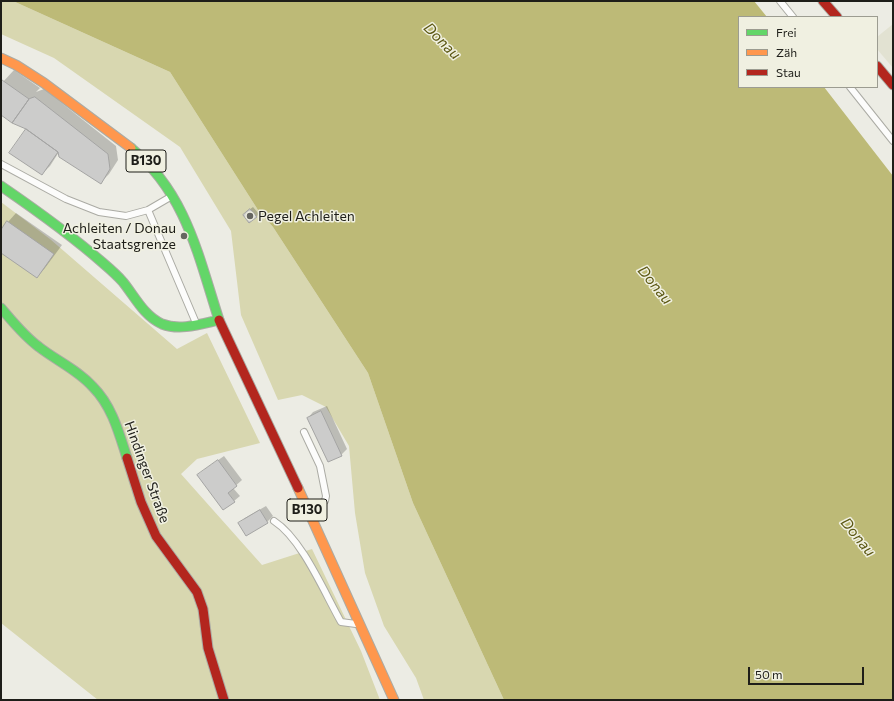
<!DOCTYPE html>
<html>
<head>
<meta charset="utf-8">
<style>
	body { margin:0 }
	#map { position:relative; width:894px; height:701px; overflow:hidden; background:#ecece4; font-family:Commissioner,sans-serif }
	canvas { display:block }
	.frame { position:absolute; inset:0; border:2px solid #1e1e19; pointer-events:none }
	.legend { position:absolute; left:738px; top:16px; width:140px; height:72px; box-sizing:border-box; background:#f0f0e1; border:1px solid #9c9c91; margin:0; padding:5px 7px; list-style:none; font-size:12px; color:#1e1e19 }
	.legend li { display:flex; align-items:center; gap:8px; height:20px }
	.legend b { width:20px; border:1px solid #9c9c91 }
	.scale { position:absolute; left:748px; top:667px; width:116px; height:18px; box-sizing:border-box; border:2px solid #1e1e19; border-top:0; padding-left:5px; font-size:12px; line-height:14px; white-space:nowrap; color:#1e1e19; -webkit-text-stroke:3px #f0f0e1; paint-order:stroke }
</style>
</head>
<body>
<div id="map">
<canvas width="894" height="701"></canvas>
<div class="frame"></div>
<ul class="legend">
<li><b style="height:5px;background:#63d668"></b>Frei</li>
<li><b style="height:5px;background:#ff974d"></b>Zäh</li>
<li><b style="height:5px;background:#b3261e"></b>Stau</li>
</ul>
<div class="scale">50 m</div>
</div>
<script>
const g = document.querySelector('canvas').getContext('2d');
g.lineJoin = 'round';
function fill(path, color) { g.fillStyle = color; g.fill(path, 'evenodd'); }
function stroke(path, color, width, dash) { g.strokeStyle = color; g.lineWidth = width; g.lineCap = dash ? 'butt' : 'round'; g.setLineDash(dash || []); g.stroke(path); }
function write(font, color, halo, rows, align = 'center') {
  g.font = font + ' Commissioner,sans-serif'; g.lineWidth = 3; g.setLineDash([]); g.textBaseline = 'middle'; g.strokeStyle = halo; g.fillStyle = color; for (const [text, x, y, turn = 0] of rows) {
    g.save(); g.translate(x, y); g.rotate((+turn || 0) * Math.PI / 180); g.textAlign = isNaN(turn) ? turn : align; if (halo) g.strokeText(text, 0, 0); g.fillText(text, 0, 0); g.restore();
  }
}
fill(new Path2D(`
	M893 24V68L877 49V37Z`), '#e2e2d2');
fill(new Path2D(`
	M1 1H13L170 72 258 210 273 227 368 373 413 503 504 700H424L416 678 384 626 365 573 355 513 349 446 326 407 302 395 278 400 241 315 231 231 180 147 54 58 1 34Z
	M1 202 50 239 177 349 207 333 260 443 197 459 181 474 262 565 312 549 361 651 380 700H98L1 623Z`), '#d8d7b0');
fill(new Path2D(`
	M13 1H754L767 17H739V87H824L893 176V700H504L413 503 368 373 273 227 258 210 170 72Z`), '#bdba77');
fill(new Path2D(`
	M14 70 40 88 36 92 44 89 116 146 118 160 109 174 100 183 59 152 50 166 42 174 27 129 1 114V84Z
	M253 207 259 214 256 217 246 212Z
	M16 213 62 245 45 268 37 277 1 252V232L8 222Z
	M327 406 347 449 341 455 308 418 313 412Z
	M224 456 242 480 233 488 240 496 234 501 204 470Z
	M266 506 273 516 267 522 240 524 245 518Z`), '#0003');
const building = new Path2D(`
	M2 80 29 99 12 123 1 115V82Z
	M35 97 108 154 110 169 101 184 59 157 58 152 26 129 12 123 29 99Z
	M26 129 58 152 42 175 9 153Z
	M250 209 257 217 249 223 243 215Z
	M7 221 54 254 37 278 1 253V230Z
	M321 411 342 456 328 462 307 418Z
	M218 460 237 486 228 493 235 502 223 510 197 475Z
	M260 510 268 523 246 536 238 523Z`);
fill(building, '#cccccb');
stroke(building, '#a4a4a3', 1);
const lane = new Path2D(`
	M780 1 793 17
	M850 87 893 141
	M1 164 66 199 99 212 126 216 148 210 172 196
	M148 210 196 323
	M304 432 320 466 326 496 325 501 310 509
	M274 521C302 539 324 592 341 622L356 624`);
const fast = new Path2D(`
	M131 148C186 193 198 255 219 320
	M1 186C36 210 71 235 103 263 110 269 117 275 123 282 135 297 144 316 162 324 180 331 201 324 219 320
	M1 308C13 322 24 336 39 347 57 361 78 370 93 387 112 406 119 433 127 458`);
const slow = new Path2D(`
	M1 58 16 65 44 83 131 148
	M298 488 394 700`);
const jam = new Path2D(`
	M823 1 837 17
	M877 66 893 85
	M219 320 298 488
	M127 458 141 502 156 536 197 592 203 609 208 648 224 700`);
stroke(lane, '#ababa4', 8);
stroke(fast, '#ababa4', 11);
stroke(slow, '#ababa4', 11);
stroke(jam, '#ababa4', 11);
stroke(lane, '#fcfcfb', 6);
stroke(fast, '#63d668', 9);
stroke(slow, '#ff974d', 9);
stroke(jam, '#b3261e', 9);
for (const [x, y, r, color] of [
	[250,216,4,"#666660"],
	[184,236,4,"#666660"]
]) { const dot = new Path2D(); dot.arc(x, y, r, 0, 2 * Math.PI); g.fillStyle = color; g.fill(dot); stroke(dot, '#f0f0e1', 1.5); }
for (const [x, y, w] of [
	[146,161,40],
	[307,510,40]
]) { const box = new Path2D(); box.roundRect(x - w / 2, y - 11, w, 22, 3); g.fillStyle = '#f0f0e1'; g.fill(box); stroke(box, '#1e1e19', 1); }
write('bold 13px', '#1e1e19', null, [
	["B130",146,161],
	["B130",307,510]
]);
write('14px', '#1e1e19', '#f0f0e1', [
	["Pegel Achleiten",258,216],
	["Achleiten / Donau",176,228,"right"],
	["Staatsgrenze",176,244,"right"]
], 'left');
write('14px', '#1e1e19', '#f0f0e1', [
	["Hindinger Straße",147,472,70]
]);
write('italic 15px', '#5b5712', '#f0f0e1', [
	["Donau",442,41,45],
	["Donau",655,285,51],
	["Donau",858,537,51]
]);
</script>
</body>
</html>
